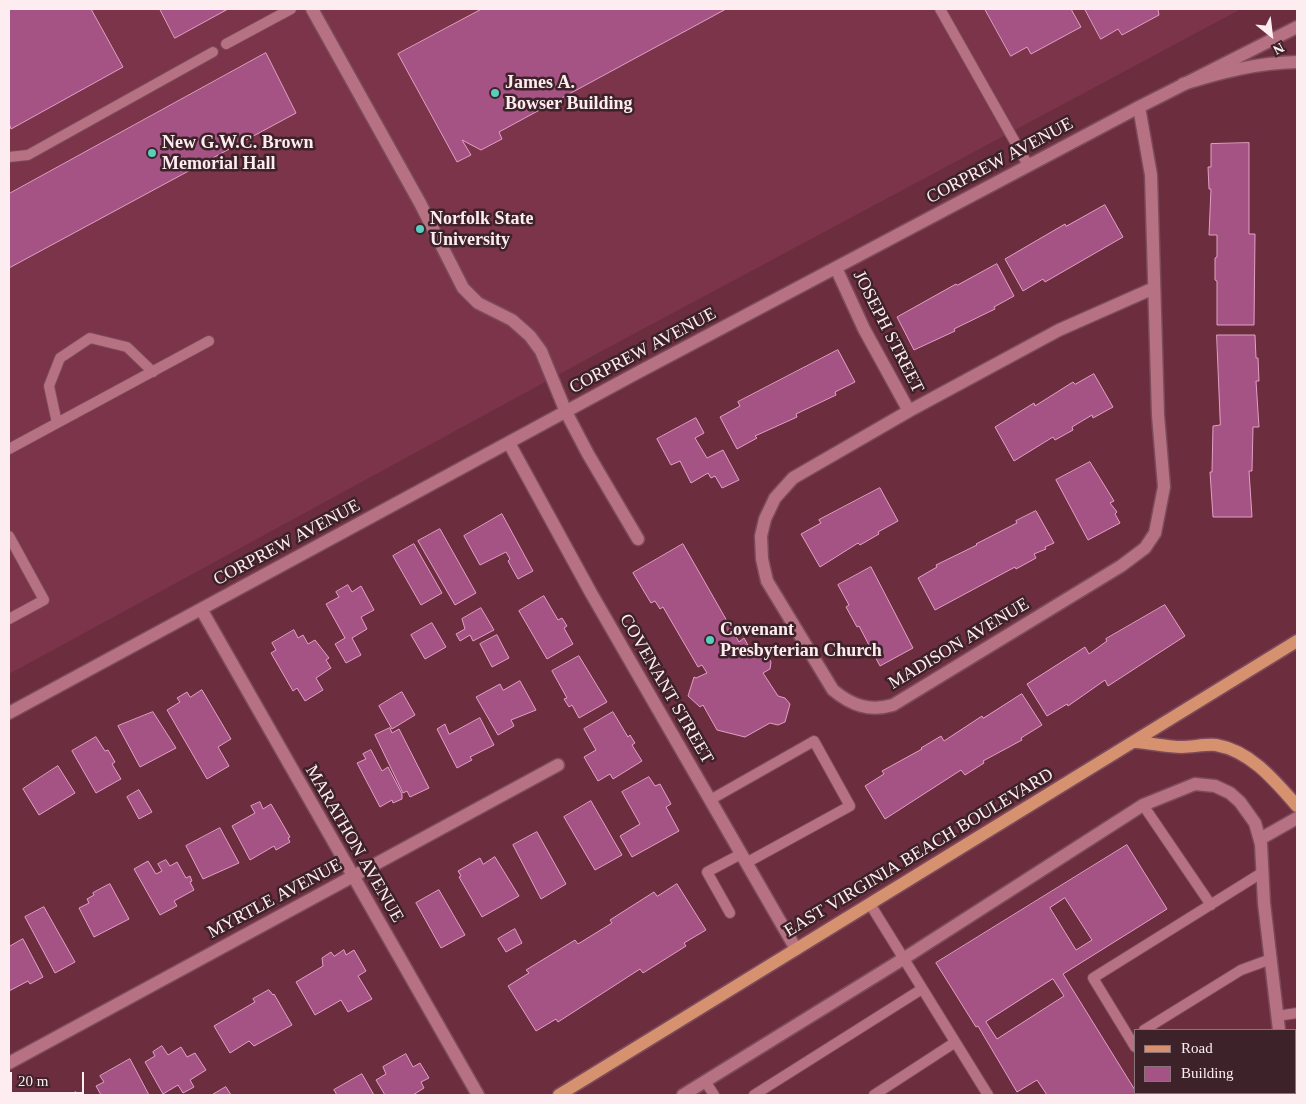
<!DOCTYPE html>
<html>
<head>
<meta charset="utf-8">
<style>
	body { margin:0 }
	#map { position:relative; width:1306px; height:1104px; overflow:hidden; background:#6c2e3f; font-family:Georgia,serif }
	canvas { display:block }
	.frame { position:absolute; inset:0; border:10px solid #fdedf0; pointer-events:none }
	.legend { position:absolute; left:1134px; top:1029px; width:162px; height:65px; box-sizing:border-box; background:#3e2229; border:1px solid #8a7379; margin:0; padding:6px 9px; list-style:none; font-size:15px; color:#fdedf0 }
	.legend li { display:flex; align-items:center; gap:10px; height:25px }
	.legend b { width:25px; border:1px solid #8a7379 }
	.north { position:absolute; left:1246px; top:10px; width:50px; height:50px; -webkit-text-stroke:4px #3e2229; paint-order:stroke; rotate:151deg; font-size:14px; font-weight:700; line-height:20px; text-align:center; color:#fdedf0 }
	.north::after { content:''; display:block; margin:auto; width:18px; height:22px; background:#fdedf0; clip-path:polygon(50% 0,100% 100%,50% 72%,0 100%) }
	.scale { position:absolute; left:10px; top:1072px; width:74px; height:22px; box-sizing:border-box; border:2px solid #fdedf0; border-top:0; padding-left:6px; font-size:15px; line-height:18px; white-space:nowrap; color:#fdedf0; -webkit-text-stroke:4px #3e2229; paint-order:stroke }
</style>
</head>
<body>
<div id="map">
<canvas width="1306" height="1104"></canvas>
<div class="frame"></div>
<ul class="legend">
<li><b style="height:6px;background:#d6916f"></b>Road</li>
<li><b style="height:14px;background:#a55385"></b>Building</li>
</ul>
<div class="north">N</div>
<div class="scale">20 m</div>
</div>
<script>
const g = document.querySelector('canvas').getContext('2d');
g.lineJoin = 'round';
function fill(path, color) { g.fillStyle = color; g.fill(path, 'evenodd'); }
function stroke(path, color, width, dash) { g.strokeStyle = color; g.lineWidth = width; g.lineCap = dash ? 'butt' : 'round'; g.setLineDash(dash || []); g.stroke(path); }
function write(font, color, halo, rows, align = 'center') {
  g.font = font + ' Georgia,serif'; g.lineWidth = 5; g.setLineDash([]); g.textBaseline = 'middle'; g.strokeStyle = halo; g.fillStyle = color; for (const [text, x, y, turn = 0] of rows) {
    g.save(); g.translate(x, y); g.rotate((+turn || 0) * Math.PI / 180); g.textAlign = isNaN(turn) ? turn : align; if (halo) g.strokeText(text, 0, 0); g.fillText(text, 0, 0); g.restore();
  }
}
fill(new Path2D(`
	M9 9H1241L613 345 9 674Z`), '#7b3449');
const building = new Path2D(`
	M9 9H91L123 67 11 129 9 123Z
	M160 9H228L175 38Z
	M482 9H726L499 132 502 139 481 150 462 140 471 155 457 162 398 54Z
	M985 9H1071L1081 27 1031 54 1027 47 1011 56Z
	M1085 9H1158L1159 15 1122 35 1118 29 1101 39Z
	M266 53 296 113 9 268V194Z
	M1249 143V234H1255L1254 325H1217V281L1215 280V258L1217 257V235H1209L1211 189H1209L1208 167H1211V144Z
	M1105 205 1123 237 1045 282 1043 279 1023 291 1005 259 1065 224 1066 226Z
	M997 264 1014 296 994 307 995 309 954 329 955 331 914 350 897 317 956 284 957 285Z
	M1217 335H1255L1256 358H1258L1259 381H1256L1259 427H1253L1252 471H1249L1252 517H1213L1210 472H1212L1213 426 1220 425Z
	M838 350 855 382 835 392 836 395 796 414 797 417 755 436 757 438 737 449 720 417 740 406 738 402Z
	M1094 374 1113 407 1093 418 1092 415 1072 427 1073 430 1055 440 1053 437 1014 461 995 427 1034 403 1035 406 1073 382 1075 384Z
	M696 418 704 433 695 438 707 458 723 450 739 480 722 488 715 476 711 478 708 473 691 483 680 461 671 465 657 439Z
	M1090 462 1114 501 1110 503 1117 512 1115 514 1120 523 1088 540 1056 480Z
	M880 488 898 521 878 532 879 534 860 545 858 543 820 567 801 534 821 523 819 520Z
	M1036 511 1054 543 1045 547 1046 549 1034 554 1036 558 1016 569 1015 567 935 610 918 578 937 567 936 565 977 545 976 544 1017 523 1016 521Z
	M502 514 533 571 518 579 508 561 510 559 506 552 480 565 464 536Z
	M440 529 476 593 455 605 418 541Z
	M414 544 442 593 421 605 393 556Z
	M683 544 739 642 744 638 749 647 755 643 760 651H765L771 662 770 669 763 673 778 696 785 698 790 704 785 722 778 725 770 723 745 737 717 730 703 705 700 707 688 696 694 677 696 678 707 673 702 665 698 667 663 607 660 609 655 601 651 603 633 573Z
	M871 567 913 648 880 666 859 626 857 627 846 607 849 605 838 585Z
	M348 585 352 592 361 586 374 610 361 617 367 629 352 638 361 655 346 663 335 644 345 638 326 604 339 597 336 592Z
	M544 596 558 620 562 618 567 626 564 628 573 644 547 659 519 611Z
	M1165 605 1185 636 1108 686 1105 680 1068 706 1067 704 1047 716 1027 684 1085 647 1089 654 1107 641 1106 639Z
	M481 608 494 630 473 641 470 635 460 641 456 634 465 629 462 619Z
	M432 623 446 647 425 659 411 635Z
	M294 630 298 638 303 635 308 644 315 640 329 658 326 660 331 668 316 678 323 690 305 701 297 688 293 691 271 653 276 650 272 643Z
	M497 635 509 658 492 667 480 644Z
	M579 656 607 702 579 718 572 705 569 707 564 699 567 698 552 671Z
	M520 681 536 710 511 720 514 726 498 735 476 697 500 684 503 690Z
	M202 690 231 739 218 747 229 766 207 779 167 710 180 702 177 698 187 692 190 697Z
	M402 692 415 715 392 729 379 706Z
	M1022 694 1042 725 1021 738 1022 740 983 761 984 763 965 775 961 770 885 819 865 786 884 774 882 771 922 749 921 748 941 736 944 741 982 716 983 718Z
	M153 712 176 748 140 767 118 726Z
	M613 712 628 737 630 735 635 743 632 745 642 761 613 779 610 774 598 781 584 757 596 750 584 729Z
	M480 718 494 745 470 757 472 760 457 768 437 729 445 724 449 734Z
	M390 728 392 733 399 729 429 788 410 797 407 791 403 793 375 735Z
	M96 737 105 751 108 750 115 762 112 764 121 779 96 793 72 751Z
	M371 750 382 771 388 767 402 794V799L393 803 392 800 380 807 357 763 366 759 363 754Z
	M58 766 75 793 39 815 23 789Z
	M649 777 655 786 660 784 671 804 666 807 679 831 632 857 620 836 640 824 622 792Z
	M139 790 152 812 139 819 127 797Z
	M591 801 622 855 595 870 564 817Z
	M260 802 263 809 271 804 290 837 288 838 290 842 276 850 274 846 250 860 232 826 255 813 251 806Z
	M220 828 239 863 203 879 186 846Z
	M537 832 566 884 541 899 513 845Z
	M1127 845 1167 909 1063 974 1138 1095H1047L1037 1080 1017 1092 978 1026 976 1027 936 963ZM1065 898 1092 940 1076 950 1050 908ZM1053 979 1064 996 997 1039 986 1022Z
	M495 857 519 896 482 917 459 877 461 876 458 871 480 858 483 864Z
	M166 860 170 866 177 862 186 878 190 876 192 881 190 882 194 890 174 901 177 906 160 915 134 869 148 861 156 874 162 871 158 864Z
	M110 884 129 919 94 937 79 908 89 903 87 899 94 895 93 893Z
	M677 884 706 930 684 943 686 946 643 973 640 969 558 1022 556 1019 536 1031 508 986 529 973 526 970 575 940 578 944 612 923 610 920 654 892 657 896Z
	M439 890 465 935 441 948 416 903Z
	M44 907 75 962 55 973 25 917Z
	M515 929 522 943 506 952 498 939Z
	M23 939 43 977 30 984 28 981 9 991V947Z
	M344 950 346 955 354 950 366 971 358 976 372 999 348 1012 341 1000 315 1015 296 982 323 966 322 958 331 952 334 956Z
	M269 990 273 995 274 994 292 1025 254 1046 249 1041 230 1053 214 1026 255 1002 253 999Z
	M162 1046 168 1055 181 1047 187 1057 195 1053 206 1070 190 1080 194 1087 183 1093 178 1085 163 1094 145 1062 155 1056 153 1052Z
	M406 1054 413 1067 420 1063 429 1078 421 1082 424 1088 413 1095H385L376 1080 386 1074 383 1067Z
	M130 1059 149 1095H101L96 1086 104 1082 100 1076Z
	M362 1074 374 1095H337L334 1090Z
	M226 1087 231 1095H212Z
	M76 1092 77 1095 82 1092 84 1095H70Z`);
fill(building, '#a55385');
stroke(building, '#e1a0c5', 1);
const lane = new Path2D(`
	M940 9 1028 165
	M226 44 291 9
	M9 157 28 155 213 52
	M57 423 49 386 60 358 90 338 127 347 153 372
	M9 449 209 341
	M9 536 44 600 9 619
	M710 800 814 741 850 806 746 863
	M1143 805 1211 905
	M870 904 988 1095
	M730 913 707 872 741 854
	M1277 1016 1297 1013
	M1144 1030 1241 970 1271 959
	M1135 1047 1093 978 1263 872
	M705 1081 714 1095
	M1162 1093 1164 1095
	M754 1095 922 989
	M874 1095 954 1043
	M1178 1095 1183 1093`);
const street = new Path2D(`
	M312 9 420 203 463 288 478 303 512 320 530 336 541 351 566 412 588 454 638 539
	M1139 107 1151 175 1158 415 1164 487 1155 533 1145 548 1121 566 893 705C869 712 851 705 833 690L767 581 762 559 761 536 765 519 775 498 793 478 909 411 1059 330 1154 288
	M836 268 864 329 909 411
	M509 443 591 593 796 949
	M201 609 478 1095
	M9 713 635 374 1139 107 1297 27
	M1260 839 1297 818
	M9 1063 558 765
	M1286 1093 1287 1095
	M683 1095 903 959 1143 805 1195 784 1215 786 1230 793 1240 802 1255 823 1261 844 1264 903 1279 1030`);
const secondary = new Path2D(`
	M1183 84C1223 72 1255 63 1297 62`);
const primary = new Path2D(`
	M1136 742C1151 743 1167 747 1182 747 1193 747 1205 744 1216 745 1251 751 1275 781 1297 806
	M559 1095 1297 641`);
stroke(lane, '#7c4b5b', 12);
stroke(street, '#7c4b5b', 15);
stroke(secondary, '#7c4b5b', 15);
stroke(primary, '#7c4b5b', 15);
stroke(lane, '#b67182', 10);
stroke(street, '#b67182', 12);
stroke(secondary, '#b67182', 12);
stroke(primary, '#d6916f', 12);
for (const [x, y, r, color] of [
	[495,93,5,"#58cebf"],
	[152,153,5,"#58cebf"],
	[420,229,5,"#58cebf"],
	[710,640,5,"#58cebf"]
]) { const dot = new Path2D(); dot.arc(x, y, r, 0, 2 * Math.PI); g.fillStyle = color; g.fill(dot); stroke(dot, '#3e2229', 2); }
write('bold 18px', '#fdedf0', '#3e2229', [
	["James A.",505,83],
	["Bowser Building",505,104],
	["New G.W.C. Brown",162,143],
	["Memorial Hall",162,164],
	["Norfolk State",430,219],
	["University",430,240],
	["Covenant",720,630],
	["Presbyterian Church",720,651]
], 'left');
write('18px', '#fdedf0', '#3e2229', [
	["CORPREW AVENUE",1000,161,-28],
	["JOSEPH STREET",888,332,63],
	["CORPREW AVENUE",643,351,-28],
	["CORPREW AVENUE",287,543,-28],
	["MADISON AVENUE",959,644,-31],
	["COVENANT STREET",666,689,60],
	["MARATHON AVENUE",354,844,60],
	["EAST VIRGINIA BEACH BOULEVARD",919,853,-31],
	["MYRTLE AVENUE",275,899,-28]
]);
</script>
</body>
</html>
